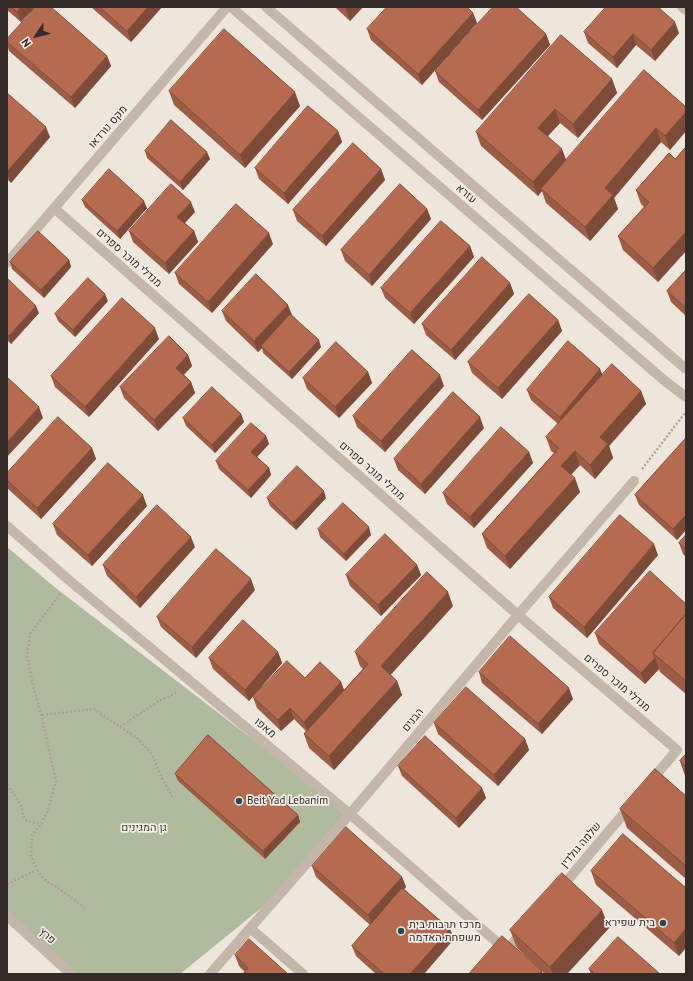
<!DOCTYPE html>
<html>
<head>
<meta charset="utf-8">
<style>
	body { margin:0 }
	#map { position:relative; width:693px; height:981px; overflow:hidden; background:#eee5db; font-family:"PT Sans",sans-serif }
	canvas { display:block }
	.frame { position:absolute; inset:0; border:8px solid #322b27; pointer-events:none }
	.north { position:absolute; left:16px; top:16px; width:40px; height:40px; -webkit-text-stroke:3px #f6efe7; paint-order:stroke; rotate:235deg; font-size:11px; font-weight:700; line-height:16px; text-align:center; color:#322b27 }
	.north::after { content:''; display:block; margin:auto; width:14px; height:18px; background:#322b27; clip-path:polygon(50% 0,100% 100%,50% 72%,0 100%) }
</style>
</head>
<body>
<div id="map">
<canvas width="693" height="981"></canvas>
<div class="frame"></div>
<div class="north">N</div>
</div>
<script>
const g = document.querySelector('canvas').getContext('2d');
g.lineJoin = 'round';
function fill(path, color) { g.fillStyle = color; g.fill(path, 'evenodd'); }
function stroke(path, color, width, dash) { g.strokeStyle = color; g.lineWidth = width; g.lineCap = dash ? 'butt' : 'round'; g.setLineDash(dash || []); g.stroke(path); }
function write(font, color, halo, rows, align = 'center') {
  g.font = font + ' "PT Sans",Heebo,sans-serif'; g.lineWidth = 3.5; g.setLineDash([]); g.textBaseline = 'middle'; g.strokeStyle = halo; g.fillStyle = color; for (const [text, x, y, turn = 0] of rows) {
    g.save(); g.translate(x, y); g.rotate((+turn || 0) * Math.PI / 180); g.textAlign = isNaN(turn) ? turn : align; if (halo) g.strokeText(text, 0, 0); g.fillText(text, 0, 0); g.restore();
  }
}
fill(new Path2D(`
	M7 547 57 589 350 814 281 892 180 974H71L7 915Z`), '#b0bb9d');
stroke(new Path2D(`
	M642 469 685 413
	M42 715 94 709 120 727 159 701 178 692
	M120 727 136 737 152 754 161 776 173 798
	M7 785 19 801 22 808 23 816 27 821 41 824
	M37 870 46 881 60 889 85 908
	M7 884 37 870 31 856 32 835 41 824 47 813 56 781 43 722 33 685 27 656 30 634 61 593`), '#b0a093', 2.5, [2, 2]);
stroke(new Path2D(`
	M250 928 303 974
	M210 974 350 814`), '#c4b6a9', 10);
stroke(new Path2D(`
	M682 7 686 10
	M54 208 518 615 677 750 650 782
	M7 263 227 7
	M7 526 70 581 350 814 507 951
	M350 814 518 615 634 481
	M560 889 631 805
	M7 916 71 974
	M487 974 523 931`), '#c4b6a9', 10);
stroke(new Path2D(`
	M231 7 665 381 686 397
	M266 7 686 369`), '#c4b6a9', 10);
fill(new Path2D(`
	M7 7H35L21 22 7 10Z
	M91 7H162L131 42Z
	M335 7H363L350 21Z
	M473 13 477 23 422 85 371 40 367 29Z
	M584 32 679 33 655 61 636 45 617 68 588 43Z
	M546 34 550 45 482 120 439 82 435 71Z
	M7 39 107 56 111 66 75 108 9 51 7 44Z
	M612 79 617 93 578 138 560 123 548 136 566 160 686 107V131L670 150 661 142 614 198 618 209 590 241 546 203 542 191 538 196 481 146 476 132Z
	M169 91 300 106 245 168 174 105Z
	M7 93 50 137 11 183 7 179Z
	M338 131 342 142 288 204 259 179 255 168Z
	M686 147V251L658 282 623 250 618 236 644 207 641 204 636 190 675 159Z
	M145 151 210 159 183 190 147 158Z
	M381 169 385 180 326 246 297 221 293 210Z
	M82 200 147 208 120 239 85 207Z
	M427 209 431 219 372 286 345 261 341 250Z
	M195 212 185 223 194 231 198 242 169 274 133 242 129 231Z
	M273 244 212 313 179 284 175 273Z
	M470 246 474 257 414 324 385 298 381 288Z
	M69 260 71 267 44 298 12 269 10 262Z
	M686 270V316L671 302 667 291Z
	M7 278 39 313 11 344 7 340Z
	M510 283 514 294 455 360 426 335 422 324Z
	M108 301 75 337 58 321 55 314Z
	M222 311 292 315 321 347 292 379 263 353 262 348 258 352 226 321Z
	M558 320 562 331 502 399 472 373 468 362Z
	M159 339 89 417 55 387 51 376Z
	M188 355 192 366 184 375 191 382 195 393 158 431 124 398 120 387Z
	M600 369 602 374 641 391 646 404 609 446 613 458 595 479 580 465 571 475 580 492 510 569 487 548 482 534 554 453 551 451 546 437 558 424 531 400 527 390Z
	M368 372 372 383 339 418 307 389 303 378Z
	M444 386 385 452 357 427 353 416Z
	M241 414 244 422 215 453 186 426 183 418Z
	M484 428 425 494 398 470 394 459Z
	M266 436 269 444 257 457 269 468 271 475 251 498 219 469 216 461Z
	M686 438V530L677 540 639 505 635 495Z
	M92 448 96 459 41 519 7 488V473Z
	M529 452 533 463 474 528 447 504 443 493Z
	M267 498H326L296 530 270 506Z
	M147 506 92 566 57 535 53 524Z
	M318 529 371 535 346 561 320 537Z
	M686 535V557L683 554 679 543Z
	M195 547 140 608 107 576 103 565Z
	M658 555 587 638 553 608 549 597Z
	M417 565 421 575 381 616 350 586 346 575Z
	M255 590 196 658 161 627 157 617Z
	M686 604V694L660 672 659 669 645 684 599 644 595 633Z
	M453 606 390 675 397 681 402 695 334 770 309 748 304 734 306 731 294 719 281 731 257 708 253 697 305 678 341 682 344 690 363 669 360 666 355 652Z
	M278 652 282 663 249 701 213 669 209 658Z
	M479 672 573 699 542 734 482 683Z
	M434 723 525 739 529 750 498 786 438 734Z
	M686 754V779L680 761Z
	M398 766 482 788 486 798 459 828 402 776Z
	M175 774 298 815 300 822 265 859 178 781Z
	M686 796V879L627 828 620 809Z
	M312 866 402 877 406 887 404 889 450 929 454 939 424 974H376L356 956 352 946 370 925 316 877Z
	M591 871 686 888 679 956 596 885Z
	M609 928 567 974H545L517 948 510 930Z
	M235 955 288 974 245 972 239 966Z
	M589 969 660 974H591Z`), '#9d5c46');
fill(new Path2D(`
	M21 7H35L21 22 17 12Z
	M148 7H162L131 42 127 31Z
	M345 7H363L350 21Z
	M473 13 477 23 422 85 418 74Z
	M675 22 679 33 655 61 651 50Z
	M546 34 550 45 482 120 478 110Z
	M633 34 636 45 617 68 613 57Z
	M107 56 111 66 75 108 71 97Z
	M612 79 617 93 578 138 573 124Z
	M295 92 300 106 245 168 240 155Z
	M555 109 560 123 543 141 538 128Z
	M686 112V131L670 150 665 136Z
	M46 127 50 137 11 183 7 172Z
	M656 128 661 142 614 198 618 209 590 241 585 227 605 188Z
	M338 131 342 142 288 204 284 193Z
	M562 149 567 162 541 189 542 191 538 196 533 182Z
	M207 152 210 159 183 190 180 182Z
	M381 169 385 180 326 246 322 236Z
	M144 201 147 208 120 239 117 231Z
	M191 202 195 212 181 227 177 217Z
	M427 209 431 219 372 286 369 275Z
	M194 231 198 242 169 274 165 263Z
	M686 232V251L658 282 653 268Z
	M269 233 273 244 212 313 208 302Z
	M470 246 474 257 414 324 410 313Z
	M69 260 71 267 44 298 41 290Z
	M510 283 514 294 455 360 451 350Z
	M105 294 108 301 75 337 73 330Z
	M288 305 292 315 261 346 262 348 258 352 254 341Z
	M36 306 39 313 11 344 9 336Z
	M558 320 562 331 502 399 498 388Z
	M155 328 159 339 89 417 85 407Z
	M319 340 321 347 292 379 289 372Z
	M188 355 192 366 180 378 176 368Z
	M600 369 604 380 564 428 560 417Z
	M368 372 372 383 339 418 335 407Z
	M440 375 444 386 385 452 381 441Z
	M191 382 195 393 158 431 154 420Z
	M641 391 646 404 609 446 613 458 595 479 590 465 600 437Z
	M39 407 43 418 7 457V442Z
	M241 414 244 422 215 453 212 445Z
	M480 417 484 428 425 494 421 484Z
	M266 436 269 444 254 460 251 452Z
	M92 448 96 459 41 519 37 508Z
	M575 451 580 465 566 480 561 466Z
	M529 452 533 463 474 528 470 517Z
	M269 468 271 475 251 498 248 490Z
	M575 478 580 492 510 569 505 556Z
	M324 491 326 498 296 530 293 523Z
	M143 495 147 506 92 566 88 555Z
	M686 515V530L677 540 673 529Z
	M369 527 371 535 346 561 344 554Z
	M191 537 195 547 140 608 136 597Z
	M654 544 658 555 587 638 584 627Z
	M417 565 421 575 381 616 378 605Z
	M251 579 255 590 196 658 192 647Z
	M448 592 453 606 386 680 381 666Z
	M278 652 282 663 249 701 245 690Z
	M655 658 659 669 645 684 641 673Z
	M397 681 402 695 334 770 329 756Z
	M341 682 345 693 308 732 304 722Z
	M569 688 573 699 542 734 538 724Z
	M290 708 294 719 281 731 278 720Z
	M525 739 529 750 498 786 494 775Z
	M482 788 486 798 459 828 456 818Z
	M298 815 300 822 265 859 263 851Z
	M402 877 406 887 372 926 368 915Z
	M602 910 609 928 567 974H553L550 967Z
	M686 928V948L679 956 674 943Z
	M450 929 454 939 424 974H410Z
	M542 971 543 974H539Z`), '#7f4b39');
const building = new Path2D(`
	M12 7H21L17 12Z
	M36 7H51L107 56 71 97 7 42V39Z
	M100 7H148L127 31Z
	M387 7H467L473 13 418 74 367 29Z
	M493 7H516L546 34 478 110 435 71Z
	M606 7H658L675 22 651 50 633 34 613 57 584 32Z
	M224 29 295 92 240 155 169 91Z
	M561 35 612 79 573 124 555 109 538 128 562 149 533 182 476 132Z
	M644 70 686 107V112L665 136 656 128 605 188 613 195 585 227 541 189Z
	M7 93 46 127 7 172Z
	M308 106 338 131 284 193 255 168Z
	M171 120 207 152 180 182 145 151Z
	M353 143 381 169 322 236 293 210Z
	M686 147V232L653 268 618 236 649 202 636 190 669 153 675 159Z
	M109 169 144 201 117 231 82 200Z
	M171 184 191 202 177 217 194 231 165 263 129 231Z
	M400 184 427 209 369 275 341 250Z
	M236 204 269 233 208 302 175 273Z
	M441 221 470 246 410 313 381 288Z
	M38 231 69 260 41 290 10 262Z
	M482 257 510 283 451 350 422 324Z
	M686 270V308L667 291Z
	M256 274 288 305 254 341 222 311Z
	M7 278 36 306 9 336 7 335Z
	M88 278 105 294 73 330 55 314Z
	M529 294 558 320 498 388 468 362Z
	M122 298 155 328 85 407 51 376Z
	M290 314 319 340 289 372 261 346Z
	M169 336 188 355 176 368 191 382 154 420 120 387Z
	M568 341 600 369 560 417 527 390Z
	M336 342 368 372 335 407 303 378Z
	M412 350 440 375 381 441 353 416Z
	M612 364 641 391 600 437 608 444 590 465 575 451 561 466 575 478 505 556 482 534 559 448 546 437Z
	M7 377 39 407 7 442Z
	M212 387 241 414 212 445 183 418Z
	M453 392 480 417 421 484 394 459Z
	M58 417 92 448 37 508 7 480V473Z
	M251 423 266 436 251 452 269 468 248 490 216 461Z
	M501 427 529 452 470 517 443 493Z
	M686 438V515L673 529 635 495Z
	M108 463 143 495 88 555 53 524Z
	M297 466 324 491 293 523 267 498Z
	M343 503 369 527 344 554 318 529Z
	M157 505 191 537 136 597 103 565Z
	M620 515 654 544 584 627 549 597Z
	M385 534 417 565 378 605 346 575Z
	M686 535V549L679 543Z
	M216 549 251 579 192 647 157 617Z
	M650 571 686 604V614L653 653 655 658 641 673 595 633Z
	M427 572 448 592 381 666 397 681 329 756 304 734 368 664 355 652Z
	M686 614V681L653 653Z
	M243 620 278 652 245 690 209 658Z
	M510 636 569 688 538 724 479 672Z
	M287 661 305 678 320 662 341 682 304 722 290 708 278 720 253 697Z
	M466 687 525 739 494 775 434 723Z
	M208 735 298 815 263 851 175 774Z
	M425 736 482 788 456 818 398 766Z
	M686 754V767L680 761Z
	M655 769 686 796V866L620 809Z
	M346 827 402 877 368 915 312 866Z
	M623 834 686 888V928L674 943 591 871Z
	M562 873 602 910 550 967 510 930Z
	M402 888 450 929 410 974H384L352 946Z
	M502 936 542 971 539 974H469Z
	M618 937 660 974H595L589 969Z
	M249 939 288 974H243L248 968 235 955Z`);
fill(building, '#b66b51');
stroke(building, '#7f4b39', 1);
for (const [x, y, r, color] of [
	[239,801,4,"#234b4e"],
	[663,923,4,"#234b4e"],
	[401,931,4,"#234b4e"]
]) { const dot = new Path2D(); dot.arc(x, y, r, 0, 2 * Math.PI); g.fillStyle = color; g.fill(dot); stroke(dot, '#f6efe7', 1.5); }
write('11px', '#322b27', '#f6efe7', [
	["מקס נורדאו",108,127,-49],
	["עזרא",466,194,41],
	["מנדלי מוכר ספרים",129,258,41],
	["מנדלי מוכר ספרים",372,471,41],
	["מנדלי מוכר ספרים",617,683,40],
	["הבנים",413,720,-50],
	["מאפו",265,728,40],
	["שלמה גולדין",581,845,-50],
	["פרץ",47,936,42]
]);
write('11px', '#322b27', '#f6efe7', [
	["Beit Yad Lebanim",247,801],
	["בית שפירא",655,923,"right"],
	["מרכז תרבות בית",409,925],
	["משפחת האדמה",409,938]
], 'left');
write('11px', '#424d2f', '#f6efe7', [
	["גן המגינים",144,828]
]);
</script>
</body>
</html>
